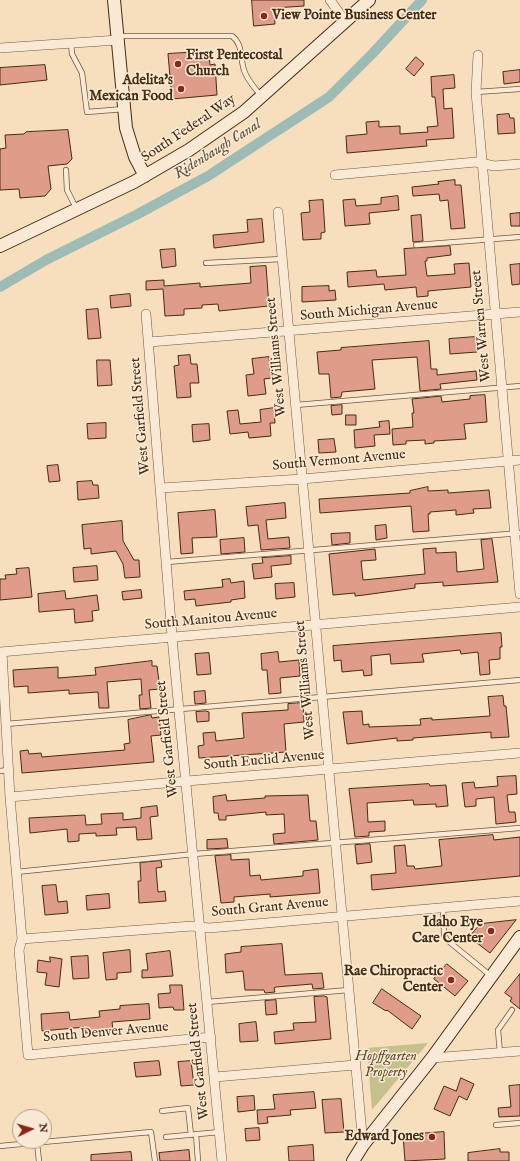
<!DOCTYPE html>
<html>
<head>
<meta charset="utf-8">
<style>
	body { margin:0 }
	#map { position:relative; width:520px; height:1161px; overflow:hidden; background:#f7dfbe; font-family:"IM FELL English",serif }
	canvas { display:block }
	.north { position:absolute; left:12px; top:1109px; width:40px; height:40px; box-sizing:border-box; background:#faead5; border:1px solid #b29e87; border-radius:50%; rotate:85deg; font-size:11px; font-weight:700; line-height:16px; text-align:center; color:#452c13 }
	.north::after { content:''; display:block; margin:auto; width:14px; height:18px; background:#8f2418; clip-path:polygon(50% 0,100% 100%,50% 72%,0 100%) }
</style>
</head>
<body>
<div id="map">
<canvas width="520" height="1161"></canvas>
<div class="north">N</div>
</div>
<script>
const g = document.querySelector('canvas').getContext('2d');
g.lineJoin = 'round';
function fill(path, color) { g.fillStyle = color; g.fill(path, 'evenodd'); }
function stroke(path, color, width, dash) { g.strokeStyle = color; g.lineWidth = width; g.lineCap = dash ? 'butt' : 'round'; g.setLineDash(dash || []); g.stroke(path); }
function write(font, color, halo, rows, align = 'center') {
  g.font = font + ' "IM FELL English",serif'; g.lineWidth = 3; g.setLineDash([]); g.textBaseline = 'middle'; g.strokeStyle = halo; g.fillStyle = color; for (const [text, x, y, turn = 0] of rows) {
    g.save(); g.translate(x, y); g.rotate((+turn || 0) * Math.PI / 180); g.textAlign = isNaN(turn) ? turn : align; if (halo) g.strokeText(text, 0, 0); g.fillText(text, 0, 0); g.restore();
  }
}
fill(new Path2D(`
	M428 1043 372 1110 367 1048Z`), '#c5c08c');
stroke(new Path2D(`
	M0 287 46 260 136 215 208 176 329 97 373 53 422 0`), '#9ebcb6', 10);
const building = new Path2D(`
	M252 0H304V6L274 8 275 24 254 26Z
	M198 52V55L209 54 210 65 215 64 217 95 172 99 168 54Z
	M416 57 424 64 414 76 406 69Z
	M45 65 47 80 0 85V68Z
	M520 70V82L504 84 503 72Z
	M454 75 455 88 443 89 444 109 452 108 454 138 426 140 427 146 347 153 346 136 367 134 366 122 379 121V127L400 126V134L428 132 427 127 438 126 435 97H432L431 77Z
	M509 114 510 118H514L515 133 498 134 497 115Z
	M68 130 72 159 67 164 48 166 51 189 45 196 20 198 19 189 0 190V149L6 148 5 135 24 134 26 132Z
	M455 180V185H461L465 228 451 229 448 200 440 201 439 194 413 196 412 187 439 184 438 182Z
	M398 196 399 210 369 213 370 224 345 226 343 200 355 199 356 206 381 204V198Z
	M323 200 325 232 321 233V239L303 240 301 213 310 212 309 201Z
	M520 213V226H511L510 214Z
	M421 215 423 241 413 242 411 216Z
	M262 219 264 242 214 248 213 235 248 232 247 220Z
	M450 246 451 255 427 258V261H425L427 276 455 274 454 264 469 263 471 287 428 291V296L417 297 416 287 385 290 384 284 348 287 347 272 376 270 377 277 406 275 404 249Z
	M175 249 176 266 162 268 160 250Z
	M520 264V284L512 285 510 265Z
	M266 266 269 306 219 311 218 304 202 305V308L184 309V315L165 316 163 289 146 290V281L164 280V286L200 283V287L251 283 250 267Z
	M329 286V291L335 290 336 300 302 302V287Z
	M130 294 131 306 111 308 110 296Z
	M98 309 101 338 88 339 86 310Z
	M475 337 477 352 450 354 449 339Z
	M429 341 431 369H437V375L476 371 477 380 440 384 441 389 420 391 417 357 372 360 375 389 342 392 341 397 331 398 329 374H319L317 352 341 350V348Z
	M190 355 191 364H197L199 383H190L191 397 177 398 174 366 179 365 178 356Z
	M269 357 271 378 264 379 266 394 248 396 246 375 254 374 252 359Z
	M97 360H110L112 385 98 386Z
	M485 395 487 422 464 424 466 439 434 441V443L425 444V440L406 441V444L393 445 392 429 413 427 412 413H414L412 399 441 396 442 402 470 399V396Z
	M342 405V414L332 415 331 406Z
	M274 408 275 423H270L271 436 249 438 248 432 230 434 227 411 238 410 240 424 261 422 260 410Z
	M346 415H356V425H346Z
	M389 421 390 434 374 435 375 446 355 448 354 430 380 427 379 422Z
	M106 423V438L88 439 87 424Z
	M209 424 210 440 193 442 192 425Z
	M334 439 336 452 319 453 318 440Z
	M58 465 60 481 49 482 47 466Z
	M92 481 93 485H98L99 498 78 500 77 482Z
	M428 487V491L448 490V493L489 490 491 508 473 509 474 513 456 515V510L430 512V514H428L429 531 413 532 411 506 320 513 319 499 410 493V491Z
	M285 503 286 518 266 520 268 539 289 537 290 548 261 550 258 525 248 526 246 507Z
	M215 510 217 537 192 538 193 553 181 554 178 513Z
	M122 521 123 541 134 560H139L140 577 125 578 123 564 116 551 91 554V548L84 549 82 525Z
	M386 525 387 538 376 540 375 526Z
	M350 533V543L332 545 331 534Z
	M244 538 245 552 221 554 220 540Z
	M492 539 498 582 443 586V582L415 584V588L364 595 355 596V593L333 595 329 554 375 549 376 560 361 561 363 580 425 574 423 549 436 548V553L456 552 457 572 484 569 481 540Z
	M291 556V564L271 566 272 577 254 579 252 564 263 563 262 558Z
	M97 566 98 580 74 582 73 568Z
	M29 568 32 597 0 600V579H6L5 575 17 574 16 569Z
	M230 579 231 583 244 581 245 598 231 600V602L196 606 195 599 185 600 184 591 223 587 222 580Z
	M294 583 295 597 276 599 275 584Z
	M141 590 142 598 123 600 122 592Z
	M65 591 66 599 97 595 99 610 92 611 93 621 75 623 74 609 39 612 38 594Z
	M501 633 502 647H500V659L489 660 490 674 480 675 478 652 461 654 460 650 422 654 424 662 391 664 390 654 371 656 372 675 364 676 363 670 342 672 341 660 334 661 333 646Z
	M278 652 279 662 299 660 300 676 280 678 281 693 269 694 267 670H262L261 654Z
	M209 653 211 674 197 675 195 654Z
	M152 661V666H157L160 689 149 690 151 708 140 709 139 695H142L141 679 107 682 109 708H99L98 692 69 694V690L28 693V686L14 687 13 670 58 667V678L96 675 95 668Z
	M205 691 206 703 195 704 194 692Z
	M503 696 504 706H506L509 737 491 738V732L413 738V740L397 741V738L347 744 343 712 362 711 363 725 369 724V727L421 725 420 719 432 718V720L490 716 488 697Z
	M303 703 304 722 284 724 286 752 199 758 198 746 204 745 203 733 215 732 216 741 244 738 242 713 288 710V704Z
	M206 711 209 712V721L197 722 196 712Z
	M151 715 152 718 159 717 161 735 151 736 154 762 22 773 20 751 28 750 29 754 41 753 42 757 125 750 124 744 130 743 128 720Z
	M516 776 517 794 507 795 509 812H515L516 822 496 824 494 797 476 799V806L465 807 462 783 474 782 475 788 498 786 497 777Z
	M429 784 430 786 446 785 448 806 436 807V804L414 805 413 800 367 803 368 822 385 821V831L369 832V836L355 837 349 789Z
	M226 795 227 801 265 798V796L308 795 310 821H316L318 840 274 844 273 834 285 833 284 814 266 815V812L226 816V820H219L218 813H214L213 797Z
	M157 806 158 816 150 817 152 839 137 840 136 827 116 828 117 835 96 836V833L79 834V841L68 842 67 829 30 833 29 818 85 815 86 825 102 824 101 814 123 813V820L141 818V808Z
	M493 835 494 840 520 837V876L372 890 371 875 396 873 394 846 405 845 407 866H414L415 869 442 866 439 840Z
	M227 839 228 848 207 849V840Z
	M370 844 372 862 357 864 355 845Z
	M231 855V860L249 859 250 876 260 875 261 880 303 876V871L318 869 320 893 270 897V894L234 897V902L221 903 215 856Z
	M161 861 162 867 156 868 158 892 165 891 166 901 139 903 138 881H141L140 863Z
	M56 885 58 902 67 901 68 913 45 915 42 886Z
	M109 894 110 908 87 910 86 896Z
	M516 920 490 953 469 937 480 924Z
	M282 944 285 975 322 973 324 988 313 989 312 984 276 987 274 988 275 992 265 993 264 990H245L243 971 226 973 225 954 241 952V947Z
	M130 950 131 972 117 973V979L106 980 103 953Z
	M170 951 173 976 142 978V970H148L146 954Z
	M88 956 89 978 73 979 71 957Z
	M50 957 62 959 59 987 45 985 47 973 37 972 38 960 50 962Z
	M447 964 468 981 455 996 434 979Z
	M520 974V1009L510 1001 512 998 505 993Z
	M170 985H182L184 1010H174L173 1007 159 1008 158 994 170 993Z
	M382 989 421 1016 412 1029 387 1010 386 1011 373 1003Z
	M324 996 327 997 331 1039 275 1044 274 1032 294 1030 293 1023 316 1022 314 997Z
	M276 1000 277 1014 266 1015 265 1001Z
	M149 1004 150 1019 112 1022 113 1030 85 1033V1027L42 1031 41 1014 69 1012 70 1020 100 1017 99 1011 120 1009V1006Z
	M256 1022 258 1041 240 1042 239 1024Z
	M159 1061 161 1075 136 1077 134 1063Z
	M191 1061 194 1085 181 1086 178 1062Z
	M461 1078 474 1084 467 1100 459 1096 450 1116 434 1109 444 1086 456 1091Z
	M520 1085V1116L499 1117 498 1108 511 1107 509 1086Z
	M314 1092 316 1108 290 1110 291 1115 267 1117 268 1123 258 1124 257 1110 275 1109 273 1095Z
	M254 1096 255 1110 238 1112 237 1097Z
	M341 1099 344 1132 325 1133 322 1100Z
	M259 1128 260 1140 246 1141 245 1129Z
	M444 1132 445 1159 405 1161 403 1135Z
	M313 1145 314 1161H289L288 1147Z
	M500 1149V1152H509V1161H468V1153Z
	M189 1150 190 1161H160L159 1153Z
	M131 1152 132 1161H91V1155Z`);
fill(building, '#df9c88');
stroke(building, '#452c13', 1);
const lane = new Path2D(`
	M119 36H232C243 44 240 58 244 70 247 80 255 88 261 96
	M71 42 72 54 82 73 87 112 124 109
	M476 92 520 89
	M66 170 67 190 76 208
	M416 245 520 237
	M206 263 282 259
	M296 405 520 386
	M167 562 520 533
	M6 724 520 680
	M0 771 8 770
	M16 872 194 854 520 828
	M443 908 444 935 447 940 491 976
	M207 1002 349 990
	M500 1053 498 1030 512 1010
	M162 1111 188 1108 191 1135
	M496 1125 520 1123
	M196 1134 198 1161
	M166 1137 220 1132
	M37 1143 39 1161
	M0 1146 151 1132 155 1161`);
const street = new Path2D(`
	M330 0 345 21
	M0 48 118 40
	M478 55 476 92 520 594
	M335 175 476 162 494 166 520 164
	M278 212 363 1145
	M146 314 173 648 222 1161
	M149 342 520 312
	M161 488 302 479 520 460
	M0 652 520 607
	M2 652 10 797 22 939 19 950 28 1055 211 1037
	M10 797 187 781 520 753
	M22 939 192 926 209 928 520 901
	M432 1058 520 1051
	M215 1077 355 1065`);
const secondary = new Path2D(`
	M114 0 126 128 135 157 145 176
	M0 246 134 182 189 150 244 112 369 0
	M353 1161 363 1145 432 1058 520 937`);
stroke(lane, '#72593e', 6);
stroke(street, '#72593e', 10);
stroke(secondary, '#452c13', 14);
stroke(lane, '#faead5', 4.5);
stroke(street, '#faead5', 9);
stroke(secondary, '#faead5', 12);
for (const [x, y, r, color] of [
	[264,16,4,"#8f2418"],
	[178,64,4,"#8f2418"],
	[181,89,4,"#8f2418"],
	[491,931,4,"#8f2418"],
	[451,980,4,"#8f2418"],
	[432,1137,4,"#8f2418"]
]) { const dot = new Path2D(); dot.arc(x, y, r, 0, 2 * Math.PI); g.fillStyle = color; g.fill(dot); stroke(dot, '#faead5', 1.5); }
write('bold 14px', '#452c13', '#faead5', [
	["View Pointe Business Center",272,16,"left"],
	["First Pentecostal",186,56,"left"],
	["Church",186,72,"left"],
	["Adelita's",173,81],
	["Mexican Food",173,97],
	["Idaho Eye",483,923],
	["Care Center",483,939],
	["Rae Chiropractic",443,972],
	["Center",443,988],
	["Edward Jones",424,1137]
], 'right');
write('14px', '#452c13', '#faead5', [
	["South Federal Way",189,129,-34],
	["South Michigan Avenue",369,311,-5],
	["West Warren Street",482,326,-95],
	["West Williams Street",277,357,-95],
	["West Garfield Street",141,416,-95],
	["South Vermont Avenue",339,461,-5],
	["South Manitou Avenue",211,620,-5],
	["West Williams Street",306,680,-95],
	["West Garfield Street",168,739,-96],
	["South Euclid Avenue",264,761,-5],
	["South Grant Avenue",270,908,-5],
	["South Denver Avenue",106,1033,-5],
	["West Garfield Street",199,1061,-96]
]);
write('italic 14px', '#5f4a2b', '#faead5', [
	["Hopffgarten",386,1057],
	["Property",386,1073]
]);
write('italic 15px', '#5b503c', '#faead5', [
	["Ridenbaugh Canal",218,150,-32]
]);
</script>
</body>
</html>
